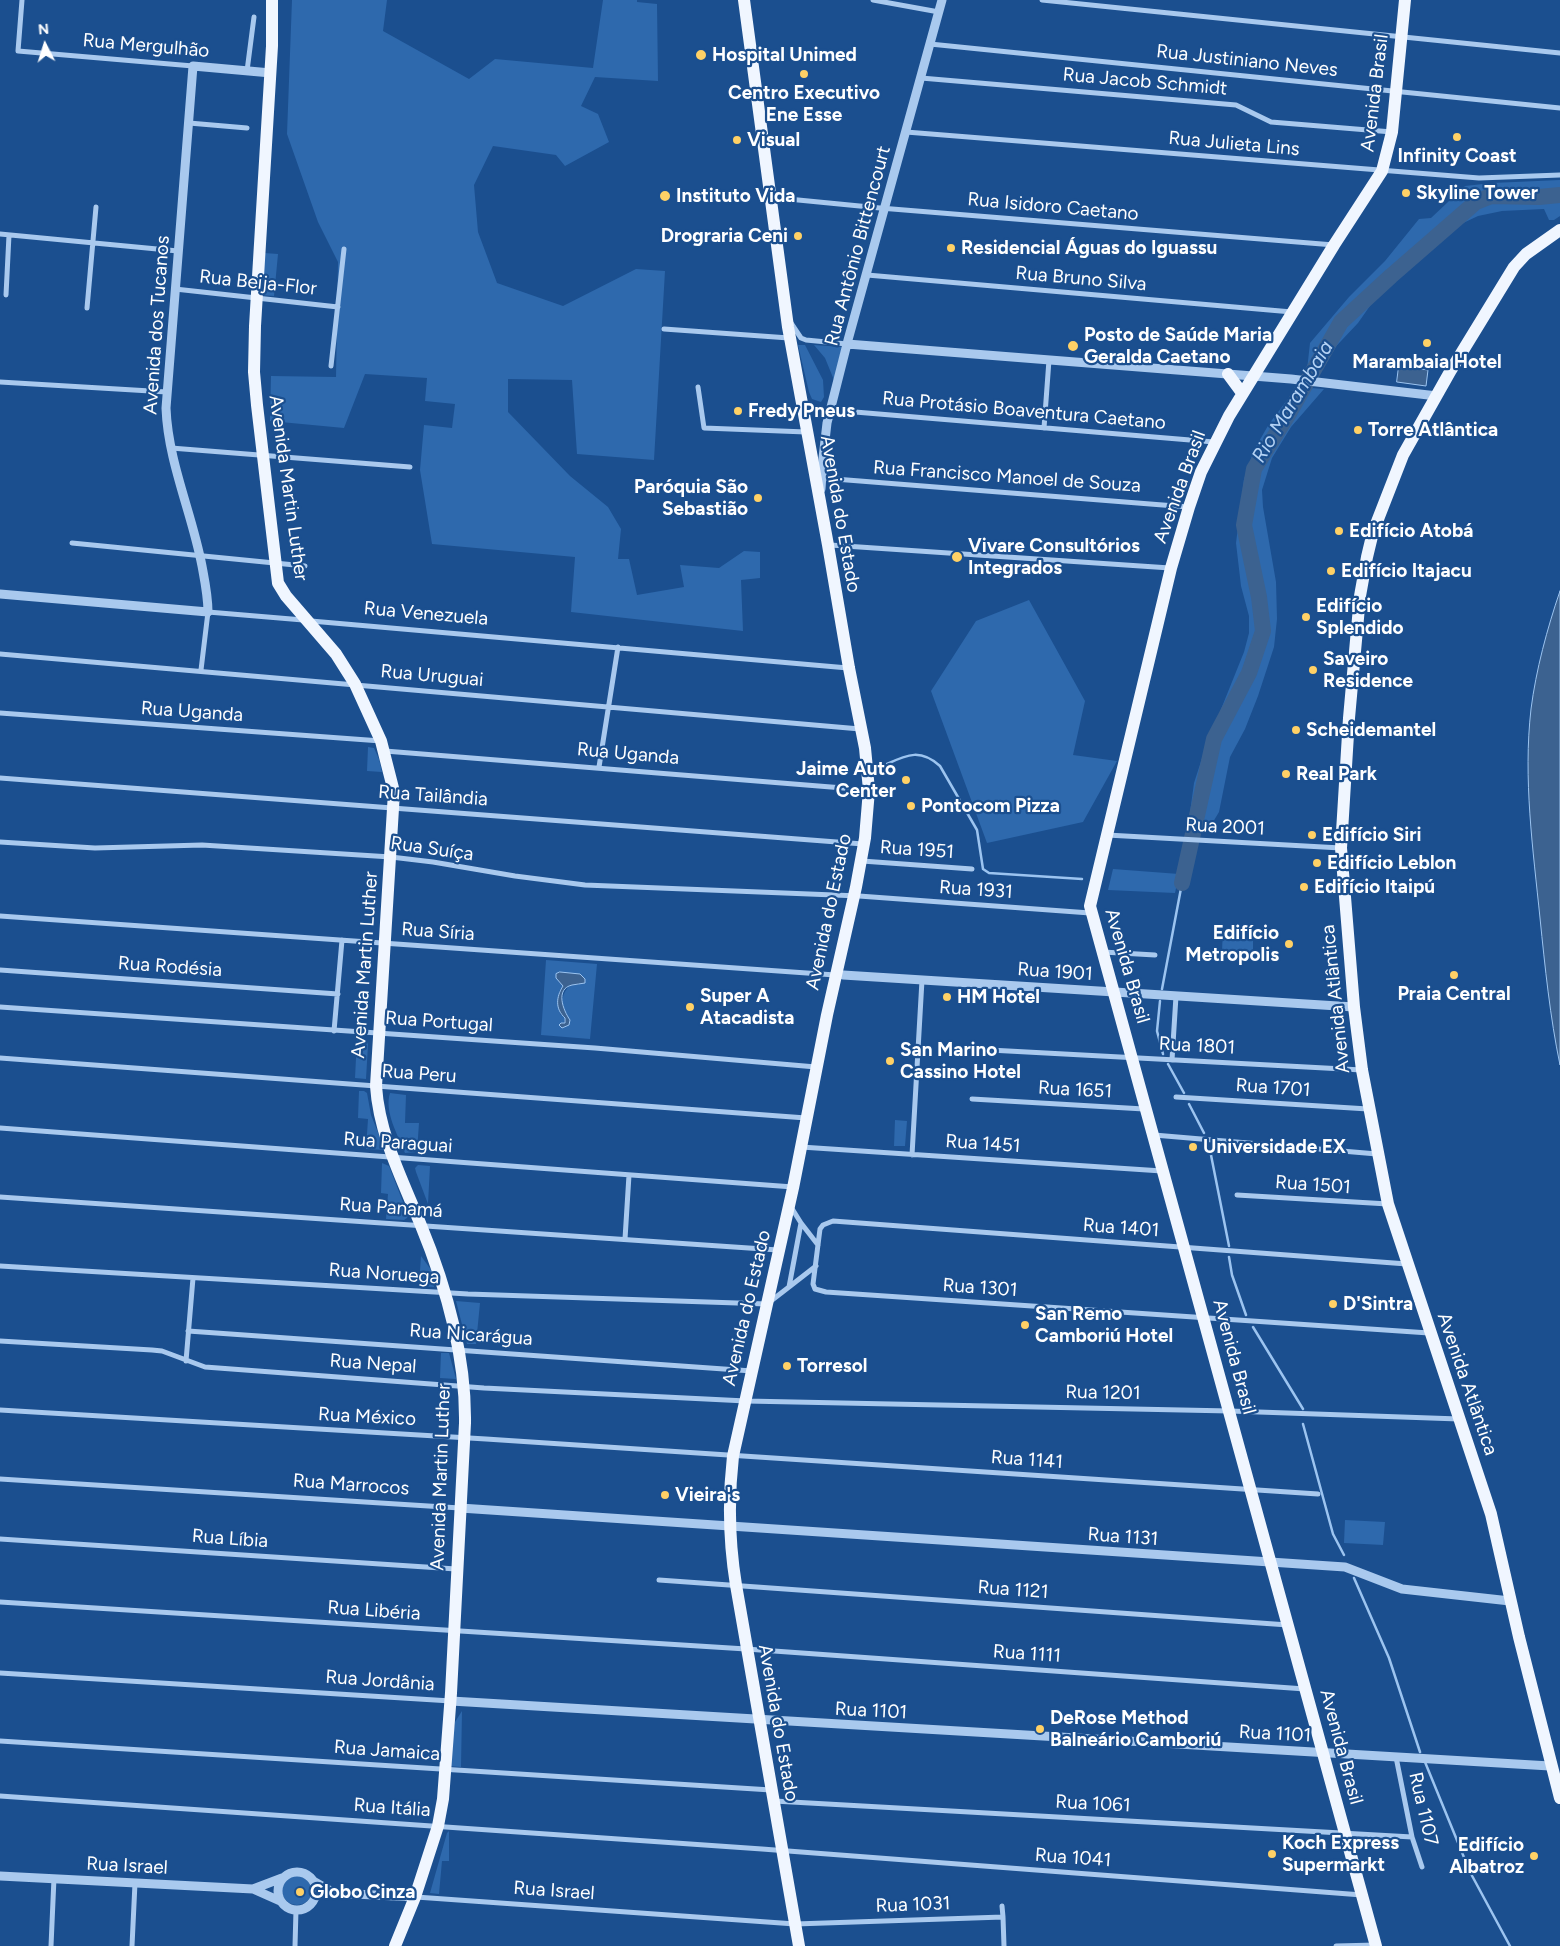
<!DOCTYPE html>
<html>
<head>
<meta charset="utf-8">
<style>
	body { margin:0 }
	#map { position:relative; width:1560px; height:1946px; overflow:hidden; background:#1b4f8f; font-family:Figtree,sans-serif }
	canvas { display:block }
	.north { position:absolute; left:20px; top:20px; width:50px; height:50px; -webkit-text-stroke:4px #1b4f8f; paint-order:stroke; rotate:355deg; font-size:14px; font-weight:700; line-height:20px; text-align:center; color:#fff }
	.north::after { content:''; display:block; margin:auto; width:18px; height:22px; background:#fff; clip-path:polygon(50% 0,100% 100%,50% 72%,0 100%) }
</style>
</head>
<body>
<div id="map">
<canvas width="1560" height="1946"></canvas>
<div class="north">N</div>
</div>
<script>
const g = document.querySelector('canvas').getContext('2d');
g.lineJoin = 'round';
function fill(path, color) { g.fillStyle = color; g.fill(path, 'evenodd'); }
function stroke(path, color, width, dash) { g.strokeStyle = color; g.lineWidth = width; g.lineCap = dash ? 'butt' : 'round'; g.setLineDash(dash || []); g.stroke(path); }
function write(font, color, halo, rows, align = 'center') {
  g.font = font + ' Figtree,sans-serif'; g.lineWidth = 4.5; g.setLineDash([]); g.textBaseline = 'middle'; g.strokeStyle = halo; g.fillStyle = color; for (const [text, x, y, turn = 0] of rows) {
    g.save(); g.translate(x, y); g.rotate((+turn || 0) * Math.PI / 180); g.textAlign = isNaN(turn) ? turn : align; if (halo) g.strokeText(text, 0, 0); g.fillText(text, 0, 0); g.restore();
  }
}
fill(new Path2D(`
	M292 0H387L383 31 469 79 495 59 593 68 603 0H637V2L657 4 658 81 595 77 581 106 598 114 609 142 565 166 556 155 493 146 474 185 478 232 497 283 563 306 636 269 665 271 654 460 577 454 572 380 508 379V412L570 476 608 507 621 529 618 559H629L637 595 684 587 680 565 719 568 744 551 760 552V578L741 580 743 631 571 612 575 557 432 544 420 470 424 425 452 428 455 404 425 401 427 378 365 374 344 428 270 421 271 376 336 377 338 262 318 222 287 134Z
	M1560 180V216L1554 220H1549L1544 209 1502 211 1478 216 1442 233 1409 267 1379 293 1358 323 1325 358 1321 370H1307L1310 343 1349 297 1385 261 1419 219 1431 218 1465 186 1492 183Z
	M264 253 278 254 274 296 260 295Z
	M798 345H805L823 380 824 397 821 402 812 399 809 392Z
	M814 345 842 347 834 380 825 358Z
	M1297 387 1324 389 1291 427 1272 458 1262 490 1263 507 1276 582 1277 619 1274 647 1258 696 1245 729 1230 757 1219 812 1207 832 1188 827 1194 783 1205 749 1244 652 1249 633V616L1241 586 1236 543 1244 479 1254 450 1269 424Z
	M1029 600 1085 701 1073 755 1117 761 1083 822 987 843 931 691 976 621Z
	M368 747 374 748 379 759 382 772 367 771Z
	M1113 869 1179 874 1175 893 1108 890Z
	M1223 929 1253 930V952L1222 951Z
	M546 960 597 964 590 1039 541 1035ZM560 972 580 974 578 985 571 984C559 996 561 1006 570 1020L562 1028 565 1018 560 1014 559 992 563 986 562 983 559 982Z
	M357 1038 367 1041 368 1045 366 1079 355 1078Z
	M359 1091H364L367 1093 371 1115 385 1150 366 1149 368 1119 358 1118Z
	M390 1093 406 1095 405 1123H419L417 1152 405 1153C398 1135 384 1112 390 1093Z
	M895 1120 907 1121 905 1146H894Z
	M382 1163 389 1166 408 1215 407 1218 404 1220 386 1219 388 1194 381 1193Z
	M418 1165 430 1166 428 1204 416 1172 415 1168Z
	M421 1256 432 1271 434 1287 419 1286Z
	M456 1301 480 1303 476 1344H467Z
	M441 1353H449L456 1379 440 1378Z
	M1345 1520 1385 1522 1383 1545 1344 1543Z
	M462 1711 461 1767 448 1766 455 1722Z
	M449 1831V1861H442L439 1894 430 1893 447 1833Z
	M282 1890a15 15 0 1 1 30 0a15 15 0 1 1-30 0Z`), '#2e69ad');
const water = new Path2D(`
	M1399 366 1428 370 1426 386 1397 382Z
	M1560 591V1065C1550 1017 1545 967 1540 918 1533 849 1523 779 1531 709 1536 670 1547 629 1560 591Z
	M560 972 580 974 585 979V983C581 984 576 984 572 985 555 989 563 1010 570 1020L569 1025 562 1028 559 1025 561 1023H565V1018C555 1009 556 997 563 986L556 978V974Z`);
fill(water, '#3c6290');
stroke(water, '#9cc4f0', 1);
stroke(new Path2D(`
	M887 764C908 754 921 749 940 766L977 830 983 869 989 873 1082 879
	M1162 989 1182 883
	M1160 1001 1157 1031 1163 1054
	M1168 1064 1184 1093
	M1189 1104 1204 1133
	M1210 1150 1229 1246
	M1229 1257 1232 1275 1246 1315
	M1253 1327 1303 1409
	M1303 1424 1333 1534 1344 1555
	M1354 1578 1389 1658 1420 1752
	M1425 1762 1470 1872 1510 1946`), '#9cc4f0', 2.5);
stroke(new Path2D(`
	M1182 883 1214 739 1249 673 1263 631 1259 597 1244 525 1254 469 1288 415 1341 322 1391 276 1476 202 1491 196 1539 197 1560 195`), '#3c6290', 16);
stroke(new Path2D(`
	M22 0 18 51 193 66
	M873 0 939 12
	M1042 0 1560 53
	M930 44 1560 108
	M247 71 254 17
	M921 78 1236 105 1271 122 1392 132
	M189 123 247 128
	M906 132 1479 178 1560 175
	M772 195 788 199 880 208 1334 245
	M0 234 178 251
	M867 275 1292 312
	M175 289 338 307
	M6 295 9 235
	M87 308 96 207
	M791 323 801 338 806 340 847 344
	M664 329 789 338
	M331 366 344 249
	M0 382 167 392
	M698 387 704 428 806 432
	M831 410 1214 442
	M1044 428 1049 360
	M171 448 410 467
	M822 478 1188 507
	M72 543 305 566
	M830 545 1170 568
	M311 621 848 668
	M0 654 860 729
	M201 670 208 612 303 620
	M0 713 381 741
	M385 751 868 790
	M599 767 618 647
	M0 778 863 844
	M1107 835 1341 848
	M0 842 95 848 202 845 391 857 433 862 515 876 585 885 859 896 1090 913
	M862 861 972 869
	M0 916 835 975
	M1103 952 1155 955
	M0 970 338 994
	M0 1007 595 1048 816 1067
	M334 1031 342 940
	M971 1049 1362 1070
	M0 1058 806 1118
	M1172 1060 1176 996
	M1176 1097 1368 1109
	M972 1099 1144 1109
	M0 1128 793 1187
	M1154 1135 1377 1154
	M801 1147 1162 1171
	M912 1155 922 980
	M1237 1195 1388 1204
	M0 1197 778 1250
	M801 1223 818 1245
	M625 1239 629 1175
	M1407 1264 833 1221 823 1225 820 1229 813 1284 815 1289 826 1292 1429 1333
	M0 1266 468 1294 767 1304 789 1287 801 1223 791 1207
	M789 1287 816 1266
	M188 1331 752 1371
	M0 1341 152 1350 162 1351 205 1367 484 1388 746 1401 1230 1411 1459 1419
	M186 1361 193 1278
	M0 1410 486 1439 1318 1494
	M0 1479 460 1508
	M0 1539 456 1569
	M659 1580 1288 1625
	M0 1602 746 1649 1305 1689
	M0 1673 451 1701
	M0 1741 771 1790
	M1396 1757 1412 1837 1422 1867
	M0 1796 762 1849 1362 1895
	M774 1801 1412 1837
	M416 1897 795 1924 1003 1917 1004 1946
	M1002 1906 1003 1917
	M51 1946 54 1878
	M132 1946 135 1883
	M295 1946 296 1910
	M1336 1946 1376 1945`), '#a9c9ee', 5);
stroke(new Path2D(`
	M847 344 1291 379 1437 396
	M821 489 823 458 827 423 848 340 942 0
	M0 594 208 612C208 596 205 582 202 566 192 513 168 462 166 408L193 66 271 73
	M843 975 1354 1007
	M460 1508 1345 1567 1402 1589 1510 1601
	M451 1701 1550 1766
	M278 1891a19 19 0 1 1 38 0a19 19 0 1 1-38 0Z
	M0 1876 253 1889 280 1901
	M313 1881 334 1893 415 1897
	M253 1889 282 1878`), '#a9c9ee', 9);
stroke(new Path2D(`
	M272 0V46L255 326 254 372 257 405 278 583 286 596 336 654 355 684 381 741 394 792 376 1086C379 1134 402 1179 420 1223 446 1286 466 1354 465 1423L451 1693 443 1799 438 1826 415 1897 395 1946
	M744 0 788 327 828 545 849 668 865 748 869 790 865 838 856 887 827 1015 793 1188 733 1456C728 1500 729 1542 736 1585L799 1946
	M1560 230 1526 254 1514 267 1451 370 1403 455 1373 532 1367 557 1360 596 1349 718 1341 848 1354 1007 1362 1070 1388 1204 1491 1514 1519 1637 1560 1798
	M1228 374 1242 393
	M1376 1946 1090 906 1171 568 1189 507 1201 472 1229 416 1334 245 1382 171 1392 132 1405 0`), '#f0f6ff', 12);
for (const [x, y, r, color] of [
	[701,55,6,"#ffd166"],
	[804,74,5,"#ffd166"],
	[1457,137,5,"#ffd166"],
	[737,140,5,"#ffd166"],
	[1406,193,5,"#ffd166"],
	[665,196,6,"#ffd166"],
	[798,236,5,"#ffd166"],
	[951,248,5,"#ffd166"],
	[1427,343,5,"#ffd166"],
	[1073,346,6,"#ffd166"],
	[738,411,5,"#ffd166"],
	[1358,430,5,"#ffd166"],
	[758,498,5,"#ffd166"],
	[1339,531,5,"#ffd166"],
	[957,557,6,"#ffd166"],
	[1331,571,5,"#ffd166"],
	[1306,617,5,"#ffd166"],
	[1313,670,5,"#ffd166"],
	[1296,730,5,"#ffd166"],
	[1286,774,5,"#ffd166"],
	[906,780,5,"#ffd166"],
	[911,806,5,"#ffd166"],
	[1312,835,5,"#ffd166"],
	[1317,863,5,"#ffd166"],
	[1304,887,5,"#ffd166"],
	[1289,944,5,"#ffd166"],
	[1454,975,5,"#ffd166"],
	[947,997,5,"#ffd166"],
	[690,1007,5,"#ffd166"],
	[890,1061,5,"#ffd166"],
	[1193,1147,5,"#ffd166"],
	[1333,1304,5,"#ffd166"],
	[1025,1325,5,"#ffd166"],
	[787,1366,5,"#ffd166"],
	[665,1495,5,"#ffd166"],
	[1040,1729,5,"#ffd166"],
	[1272,1854,5,"#ffd166"],
	[1534,1856,5,"#ffd166"],
	[300,1892,5,"#ffd166"]
]) { const dot = new Path2D(); dot.arc(x, y, r, 0, 2 * Math.PI); g.fillStyle = color; g.fill(dot); stroke(dot, '#1b4f8f', 2); }
write('19px', '#fff', '#1b4f8f', [
	["Rua Mergulhão",146,46,5],
	["Rua Justiniano Neves",1247,61,6],
	["Rua Jacob Schmidt",1145,82,5],
	["Avenida Brasil",1375,93,-83],
	["Rua Julieta Lins",1234,144,5],
	["Rua Isidoro Caetano",1053,207,5],
	["Rua Antônio Bittencourt",858,246,-75],
	["Rua Bruno Silva",1081,279,5],
	["Rua Beija-Flor",258,283,6],
	["Avenida dos Tucanos",157,325,-86],
	["Rua Protásio Boaventura Caetano",1024,411,5],
	["Rua Francisco Manoel de Souza",1007,477,4],
	["Avenida Brasil",1180,487,-70],
	["Avenida Martin Luther",288,488,82],
	["Avenida do Estado",840,514,80],
	["Rua Venezuela",426,614,5],
	["Rua Uruguai",432,676,5],
	["Rua Uganda",192,712,4],
	["Rua Uganda",628,754,5],
	["Rua Tailândia",433,796,4],
	["Rua 2001",1225,827,3],
	["Rua Suíça",432,849,8],
	["Rua 1951",917,850,4],
	["Rua 1931",976,890,4],
	["Avenida do Estado",829,912,-78],
	["Rua Síria",438,932,4],
	["Avenida Martin Luther",365,965,-86],
	["Avenida Brasil",1127,966,74],
	["Rua Rodésia",170,967,4],
	["Rua 1901",1055,972,4],
	["Avenida Atlântica",1336,999,-96],
	["Rua Portugal",439,1022,4],
	["Rua 1801",1197,1046,3],
	["Rua Peru",419,1074,4],
	["Rua 1701",1273,1088,4],
	["Rua 1651",1075,1090,3],
	["Rua Paraguai",398,1143,4],
	["Rua 1451",983,1144,4],
	["Rua 1501",1313,1185,4],
	["Rua Panamá",391,1208,4],
	["Rua 1401",1121,1228,4],
	["Rua Noruega",384,1274,4],
	["Rua 1301",980,1288,4],
	["Avenida do Estado",747,1308,-77],
	["Rua Nicarágua",471,1335,4],
	["Avenida Brasil",1234,1357,75],
	["Rua Nepal",373,1364,4],
	["Avenida Atlântica",1467,1384,71],
	["Rua 1201",1103,1393,1],
	["Rua México",367,1417,3],
	["Rua 1141",1027,1460,4],
	["Avenida Martin Luther",441,1477,-88],
	["Rua Marrocos",351,1485,4],
	["Rua 1131",1123,1537,4],
	["Rua Líbia",230,1539,4],
	["Rua 1121",1013,1590,4],
	["Rua Libéria",374,1611,4],
	["Rua 1111",1027,1654,4],
	["Rua Jordânia",380,1681,4],
	["Rua 1101",871,1711,3],
	["Avenida do Estado",778,1723,80],
	["Rua 1101",1275,1734,3],
	["Avenida Brasil",1341,1747,75],
	["Rua Jamaica",387,1751,4],
	["Rua 1061",1093,1804,3],
	["Rua Itália",392,1808,4],
	["Rua 1107",1423,1809,77],
	["Rua 1041",1073,1858,4],
	["Rua Israel",127,1866,3],
	["Rua Israel",554,1891,4],
	["Rua 1031",913,1905,-2]
]);
write('bold 19px', '#fff', '#1b4f8f', [
	["Hospital Unimed",712,55],
	["Centro Executivo",804,93,"center"],
	["Ene Esse",804,115,"center"],
	["Visual",747,140],
	["Infinity Coast",1457,156,"center"],
	["Skyline Tower",1416,193],
	["Instituto Vida",676,196],
	["Drograria Ceni",788,236,"right"],
	["Residencial Águas do Iguassu",961,248],
	["Posto de Saúde Maria",1084,335],
	["Geralda Caetano",1084,357],
	["Marambaia Hotel",1427,362,"center"],
	["Fredy Pneus",748,411],
	["Torre Atlântica",1368,430],
	["Paróquia São",748,487,"right"],
	["Sebastião",748,509,"right"],
	["Edifício Atobá",1349,531],
	["Vivare Consultórios",968,546],
	["Integrados",968,568],
	["Edifício Itajacu",1341,571],
	["Edifício",1316,606],
	["Splendido",1316,628],
	["Saveiro",1323,659],
	["Residence",1323,681],
	["Scheidemantel",1306,730],
	["Jaime Auto",896,769,"right"],
	["Center",896,791,"right"],
	["Real Park",1296,774],
	["Pontocom Pizza",921,806],
	["Edifício Siri",1322,835],
	["Edifício Leblon",1327,863],
	["Edifício Itaipú",1314,887],
	["Edifício",1279,933,"right"],
	["Metropolis",1279,955,"right"],
	["Praia Central",1454,994,"center"],
	["Super A",700,996],
	["Atacadista",700,1018],
	["HM Hotel",957,997],
	["San Marino",900,1050],
	["Cassino Hotel",900,1072],
	["Universidade EX",1203,1147],
	["D'Sintra",1343,1304],
	["San Remo",1035,1314],
	["Camboriú Hotel",1035,1336],
	["Torresol",797,1366],
	["Vieira's",675,1495],
	["DeRose Method",1050,1718],
	["Balneário Camboriú",1050,1740],
	["Koch Express",1282,1843],
	["Supermarkt",1282,1865],
	["Edifício",1524,1845,"right"],
	["Albatroz",1524,1867,"right"],
	["Globo Cinza",310,1892]
], 'left');
write('italic 20px', '#b5d3f5', '#1b4f8f', [
	["Rio Marambaia",1293,402,-59]
]);
</script>
</body>
</html>
